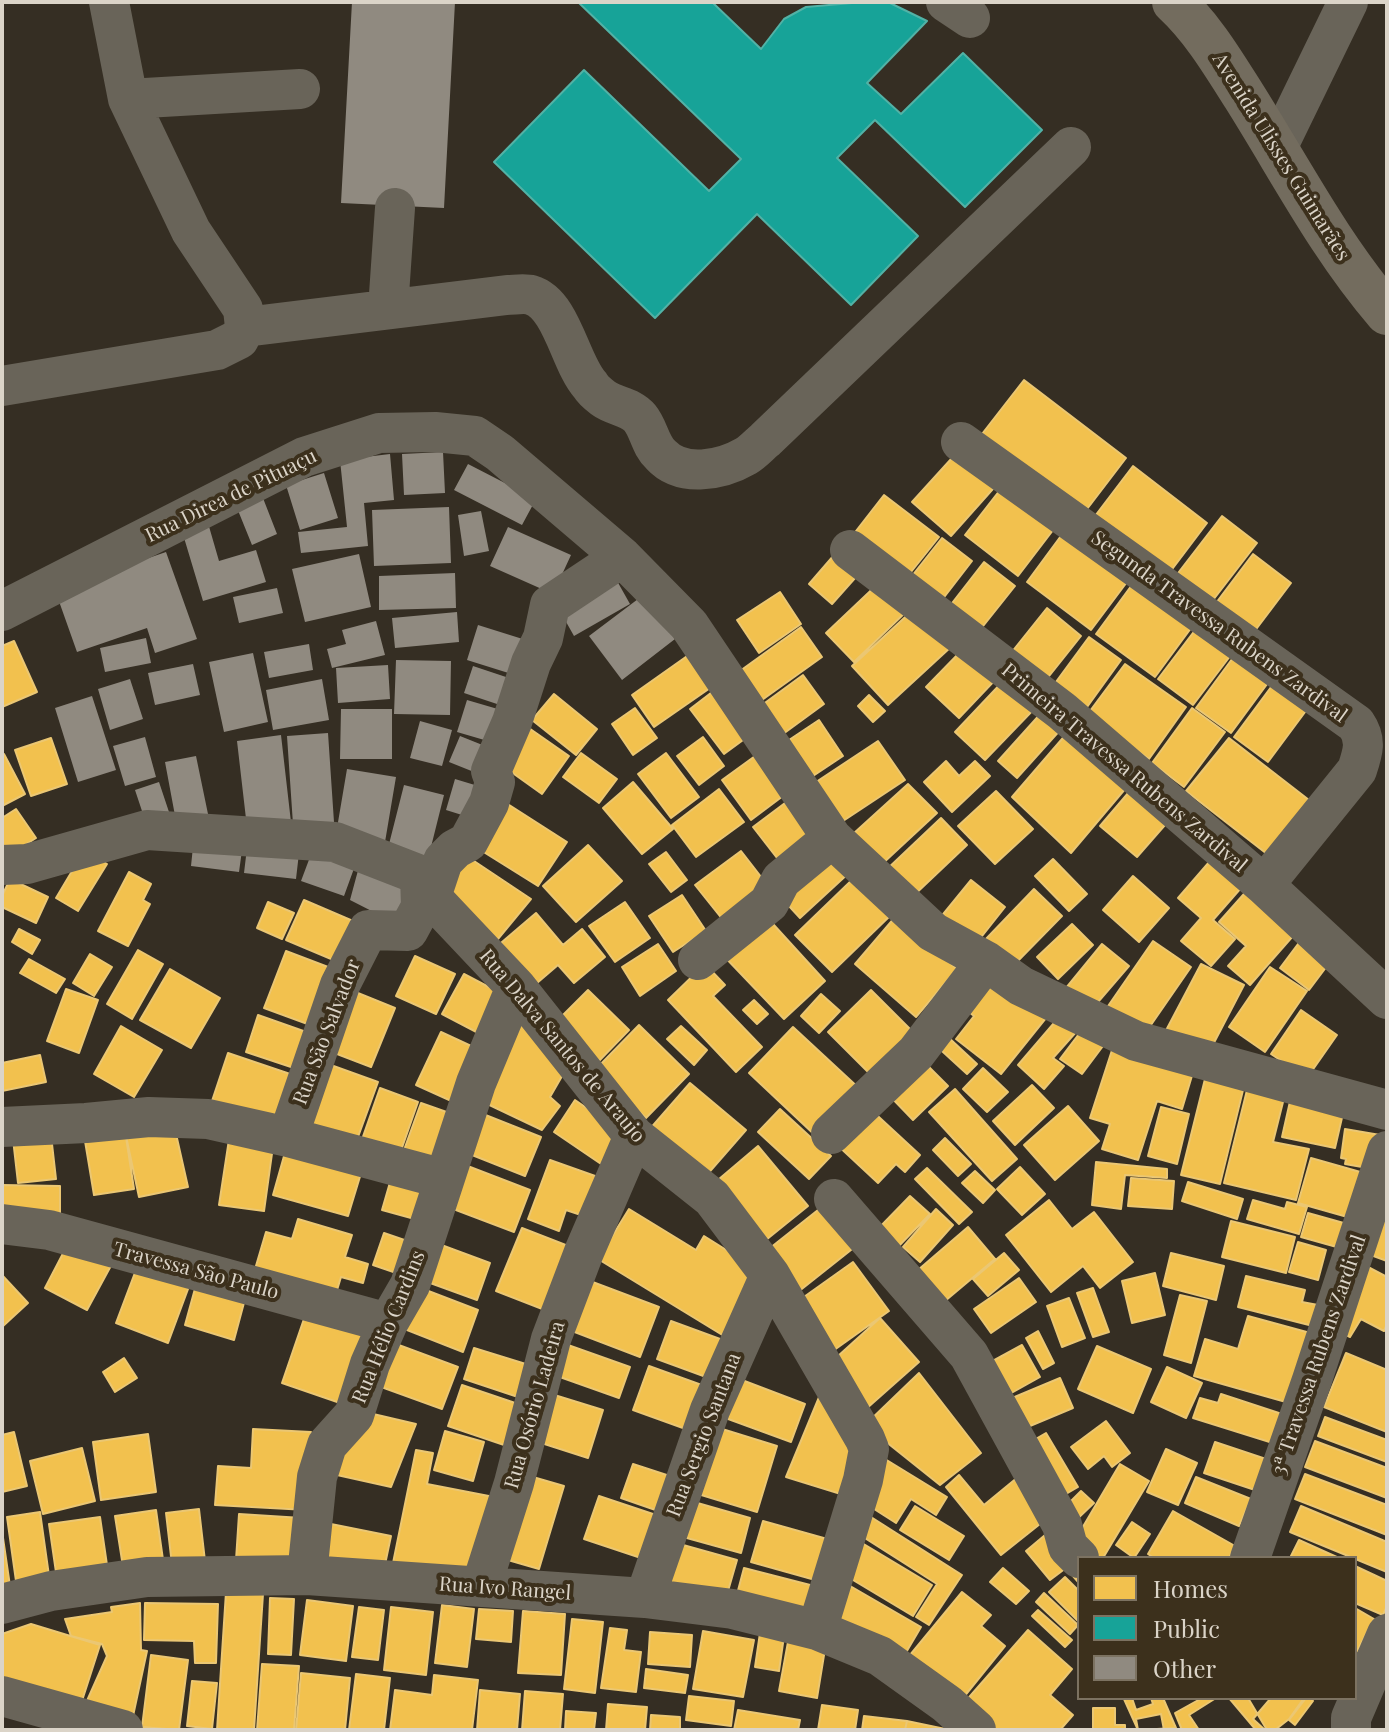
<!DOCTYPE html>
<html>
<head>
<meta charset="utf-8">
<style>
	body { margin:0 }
	#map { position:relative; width:1389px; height:1732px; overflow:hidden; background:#352e23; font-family:"Playfair Display",serif }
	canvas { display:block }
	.frame { position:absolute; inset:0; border:4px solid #dbd4c8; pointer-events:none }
	.legend { position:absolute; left:1077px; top:1556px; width:280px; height:144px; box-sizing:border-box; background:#3c301c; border:2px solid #7c7261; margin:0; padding:10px 14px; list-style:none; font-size:24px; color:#dbd4c8 }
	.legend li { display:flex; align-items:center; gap:16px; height:40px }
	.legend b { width:40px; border:2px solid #7c7261 }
</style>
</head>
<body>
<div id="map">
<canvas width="1389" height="1732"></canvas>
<div class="frame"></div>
<ul class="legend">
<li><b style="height:22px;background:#f2c14e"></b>Homes</li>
<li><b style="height:22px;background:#17a398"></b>Public</li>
<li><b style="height:22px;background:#908a80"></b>Other</li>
</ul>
</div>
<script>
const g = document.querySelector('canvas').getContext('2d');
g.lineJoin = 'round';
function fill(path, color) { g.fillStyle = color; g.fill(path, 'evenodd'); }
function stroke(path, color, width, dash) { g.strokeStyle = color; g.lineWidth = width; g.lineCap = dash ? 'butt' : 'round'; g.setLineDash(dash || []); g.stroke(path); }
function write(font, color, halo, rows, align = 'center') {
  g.font = font + ' "Playfair Display",serif'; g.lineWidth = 8; g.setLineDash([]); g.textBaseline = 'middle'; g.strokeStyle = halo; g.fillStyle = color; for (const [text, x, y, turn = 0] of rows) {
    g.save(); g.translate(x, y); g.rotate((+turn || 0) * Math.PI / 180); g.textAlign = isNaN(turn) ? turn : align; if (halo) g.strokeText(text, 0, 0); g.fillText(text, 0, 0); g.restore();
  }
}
const homes = new Path2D(`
	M1024 380 1126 458 1084 513 982 434Z
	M962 447 1000 481 951 536 912 502Z
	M1133 466 1207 523 1170 572 1095 516Z
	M1007 481 1060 521 1018 576 965 535Z
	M884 495 939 537 903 582 849 540Z
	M1222 516 1257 543 1210 604 1175 577Z
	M1069 525 1133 574 1091 630 1027 582Z
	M942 538 972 561 935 609 904 586Z
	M841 547 864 568 832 604 809 584Z
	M1253 554 1291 583 1254 632 1216 603Z
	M984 562 1015 586 972 640 942 616Z
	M1137 578 1197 620 1155 677 1096 634Z
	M883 579 910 608 854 662 826 633Z
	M780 592 801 624 759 653 737 620Z
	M915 608 952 646 888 705 852 666Z
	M1047 608 1081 636 1042 685 1007 658Z
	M1202 621 1237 647 1193 705 1158 679Z
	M801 627 822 657 755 705 733 676Z
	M1089 637 1121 660 1082 714 1050 690Z
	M14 641 37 692 2 707V646Z
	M964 648 997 678 959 718 926 687Z
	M1238 651 1273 676 1231 733 1196 708Z
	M690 654 713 686 654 727 632 695Z
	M1125 664 1186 707 1149 759 1087 715Z
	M803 675 824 704 783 734 762 705Z
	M1007 677 1037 706 985 760 955 732Z
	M1277 679 1311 704 1268 762 1234 737Z
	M720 686 754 732 724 754 690 709Z
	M554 694 597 729 576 755 532 720Z
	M869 695 885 711 873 722 858 706Z
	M635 708 657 738 633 755 612 724Z
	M1192 708 1225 732 1184 787 1152 763Z
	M1043 711 1062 728 1017 778 998 761Z
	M819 720 843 756 810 778 786 742Z
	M526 726 569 756 542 794 500 764Z
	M1068 732 1131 782 1071 853 1012 797Z
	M703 737 724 766 699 785 677 756Z
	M51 738 67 784 31 796 15 750Z
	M1229 738 1318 807 1276 861 1186 791Z
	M878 741 905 780 837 825 810 786Z
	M762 751 791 790 751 820 722 780Z
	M581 753 617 779 599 803 563 777Z
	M666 753 699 797 671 818 638 774Z
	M4 754 25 794 2 806V755Z
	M946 761 959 776 975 761 990 776 952 812 924 782Z
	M633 782 673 829 642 854 603 808Z
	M908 784 937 813 881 865 853 834Z
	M1135 785 1172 817 1137 857 1100 826Z
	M719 789 744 822 696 857 672 825Z
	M996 791 1033 829 995 864 958 826Z
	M789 800 820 841 784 867 753 827Z
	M503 801 567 842 538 886 474 846Z
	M16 809 36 838 2 860V818Z
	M941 818 967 845 910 899 884 872Z
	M588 845 622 881 576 922 543 886Z
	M828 846 851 871 800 918 777 893Z
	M84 851 107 864 78 911 56 898Z
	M741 851 772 891 727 925 695 885Z
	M666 852 687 880 671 892 649 864Z
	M1217 853 1248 880 1213 920 1235 939 1211 966 1181 941 1201 918 1178 898Z
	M468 857 531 899 493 945 441 898Z
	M1053 859 1087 894 1069 911 1035 876Z
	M129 872 151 884 143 900 150 904 128 946 98 931Z
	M1133 876 1169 908 1139 942 1103 910Z
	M855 877 892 914 832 972 795 935Z
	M10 879 48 897 36 923 2 907V896Z
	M971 880 1005 907 975 945 940 918Z
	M1251 886 1293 936 1250 985 1228 966 1246 946 1219 922Z
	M1034 889 1062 916 1011 968 983 942Z
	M682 895 706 931 673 952 649 916Z
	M304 900 360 924 343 964 286 940Z
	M268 902 294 913 282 939 257 928Z
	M625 902 650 938 615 962 589 926Z
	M536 913 563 945 582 929 605 957 574 983 558 965 530 989 495 948Z
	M763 913 825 981 784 1019 720 952Z
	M896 916 957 969 916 1017 855 964Z
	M1072 924 1093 945 1058 979 1037 957Z
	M19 929 40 940 32 954 12 942Z
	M1304 936 1333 958 1309 990 1280 968Z
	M1153 941 1191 967 1144 1035 1106 1009Z
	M658 944 676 971 640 996 622 967Z
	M1102 944 1129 966 1092 1009 1066 988Z
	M138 950 163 964 132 1019 107 1004Z
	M286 951 336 970 313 1026 264 1008Z
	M90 954 112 967 94 996 73 983Z
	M415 956 455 974 436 1014 396 996Z
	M29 959 65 979 56 993 20 973Z
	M705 964 725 985 713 996 762 1047 736 1072 668 1000Z
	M1201 964 1244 985 1205 1060 1162 1038Z
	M1270 967 1307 991 1265 1052 1229 1027Z
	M170 969 220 998 191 1048 140 1020Z
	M464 974 506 996 484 1036 442 1014Z
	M991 974 1046 1018 1001 1074 956 1039 974 1016 964 1008Z
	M66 989 98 1000 79 1053 47 1041Z
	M348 989 395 1008 371 1067 324 1049Z
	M588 990 629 1030 598 1062 557 1021Z
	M871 990 920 1039 877 1081 828 1032Z
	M821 994 840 1011 819 1033 801 1016Z
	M754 1000 768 1014 757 1024 743 1010Z
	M520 1010 569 1064 550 1097 560 1106 542 1130 481 1101Z
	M1301 1010 1337 1035 1307 1078 1271 1054Z
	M258 1015 312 1034 300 1070 246 1052Z
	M1060 1016 1077 1031 1053 1058 1064 1066 1044 1089 1018 1065Z
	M1088 1022 1109 1038 1082 1074 1060 1059Z
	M639 1025 689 1074 646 1118 595 1070Z
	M121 1026 162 1050 134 1097 94 1074Z
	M681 1026 707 1050 694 1065 667 1039Z
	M793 1027 862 1091 818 1138 749 1073Z
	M441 1032 482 1051 458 1104 416 1085Z
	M948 1037 977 1064 967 1074 931 1041Z
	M1114 1044 1194 1069 1182 1109 1157 1101 1138 1160 1102 1149 1110 1124 1090 1118Z
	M228 1053 299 1077 280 1133 209 1110Z
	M40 1055 46 1082 2 1091V1063Z
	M920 1058 948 1086 913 1120 886 1092Z
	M328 1064 378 1082 354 1148 304 1130Z
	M1208 1067 1245 1082 1220 1184 1181 1175Z
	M983 1068 1008 1092 987 1112 963 1089Z
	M690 1083 746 1130 705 1177 649 1130Z
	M1032 1085 1054 1108 1015 1145 993 1121Z
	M1248 1086 1285 1094 1273 1142 1309 1149 1296 1200 1224 1183Z
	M380 1088 418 1102 397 1162 359 1148Z
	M955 1089 1017 1159 992 1181 929 1112Z
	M1291 1097 1344 1109 1335 1148 1282 1137Z
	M575 1100 626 1135 604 1166 554 1132Z
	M421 1103 458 1116 436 1174 400 1161Z
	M867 1106 920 1155 905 1172 896 1164 878 1183 834 1142Z
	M1068 1106 1099 1141 1055 1180 1024 1145Z
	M1161 1107 1189 1114 1177 1164 1148 1156Z
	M780 1109 831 1156 809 1179 758 1132Z
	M483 1114 541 1137 525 1176 467 1153Z
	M124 1124 134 1189 94 1195 83 1129Z
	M174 1125 188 1187 139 1197 126 1136Z
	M1345 1129 1386 1136 1379 1170 1345 1164 1346 1159 1341 1158Z
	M230 1133 274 1139 264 1211 219 1205Z
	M51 1135 56 1179 18 1183 13 1139Z
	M945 1138 971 1164 958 1176 933 1150Z
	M758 1146 808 1206 761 1244 712 1185Z
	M286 1149 362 1170 348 1216 273 1195Z
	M1311 1158 1371 1175 1358 1220 1298 1203Z
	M550 1160 598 1177 584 1216 566 1210 559 1231 528 1219Z
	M1096 1162 1167 1169V1178L1125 1175 1121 1209 1092 1205Z
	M465 1165 530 1190 514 1232 448 1207Z
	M1020 1167 1045 1194 1022 1215 997 1189Z
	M927 1168 972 1212 959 1224 915 1179Z
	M975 1171 995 1190 983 1203 962 1183Z
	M393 1172 433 1183 422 1221 382 1210Z
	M1131 1178 1174 1181 1172 1209 1128 1206Z
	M1188 1182 1243 1199 1237 1219 1182 1201Z
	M2 1185 60 1186V1220L2 1219Z
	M910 1196 930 1214 894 1251 875 1232Z
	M1049 1200 1072 1229 1094 1212 1133 1262 1100 1288 1083 1266 1051 1292 1006 1235Z
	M1253 1200 1285 1209 1287 1202 1307 1207 1299 1234 1247 1219Z
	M1387 1202V1261L1368 1254Z
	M823 1206 856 1246 798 1292 765 1252Z
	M629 1209 696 1250 704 1236 763 1273 724 1336 598 1259Z
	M936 1209 953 1225 920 1262 903 1247Z
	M1308 1213 1358 1227 1351 1251 1301 1237Z
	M298 1219 352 1235 345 1257 368 1264 363 1283 341 1277 334 1300 253 1276 266 1232 292 1239Z
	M1231 1221 1295 1237 1286 1273 1222 1257Z
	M968 1227 995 1259 945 1301 918 1270Z
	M522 1228 576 1249 550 1312 496 1291Z
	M384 1233 419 1245 408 1277 373 1265Z
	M70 1240 113 1262 87 1310 45 1288Z
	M1298 1242 1326 1250 1318 1280 1289 1272Z
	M436 1243 490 1263 477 1300 422 1280Z
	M1004 1253 1019 1270 988 1296 973 1279Z
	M1171 1253 1224 1266 1216 1300 1163 1286Z
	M139 1262 191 1281 168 1343 116 1323Z
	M853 1262 889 1311 830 1353 794 1304Z
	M1368 1267 1387 1277V1324L1384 1331 1361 1319 1350 1337 1334 1329Z
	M1155 1273 1165 1315 1132 1323 1122 1281Z
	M2 1275 28 1303 2 1327Z
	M1246 1276 1305 1290 1302 1302 1318 1305 1313 1326 1238 1307Z
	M1019 1278 1036 1302 991 1333 974 1309Z
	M590 1281 659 1307 640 1357 572 1331Z
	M196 1285 245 1299 234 1340 185 1325Z
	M418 1287 478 1310 463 1352 402 1328Z
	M1093 1288 1109 1332 1093 1337 1077 1293Z
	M1180 1295 1207 1301 1191 1363 1164 1355Z
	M1069 1298 1085 1338 1062 1347 1047 1306Z
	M306 1313 367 1333 343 1404 282 1383Z
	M1248 1316 1314 1334 1293 1404 1194 1376 1205 1339 1238 1349Z
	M880 1318 919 1362 866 1409 827 1366Z
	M671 1321 731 1343 717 1381 657 1359Z
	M1038 1331 1054 1363 1043 1369 1026 1338Z
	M388 1341 458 1367 442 1409 373 1384Z
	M568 1345 630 1367 619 1398 557 1376Z
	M1022 1345 1040 1377 1006 1396 989 1363Z
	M1097 1346 1151 1369 1133 1413 1078 1389Z
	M474 1348 529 1365 518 1397 464 1379Z
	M1346 1353 1387 1370V1432L1324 1407Z
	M124 1358 137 1378 115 1392 103 1372Z
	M649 1366 710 1388 694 1432 633 1410Z
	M1167 1367 1202 1383 1186 1418 1151 1402Z
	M919 1373 981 1453 940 1485 865 1425Z
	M734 1377 805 1404 791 1442 720 1416Z
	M1060 1378 1073 1408 1018 1431 1005 1401Z
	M462 1385 524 1406 510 1447 448 1426Z
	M822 1390 861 1449 844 1495 786 1477Z
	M548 1393 603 1410 588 1458 532 1440Z
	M1221 1394 1285 1415 1276 1444 1193 1418 1200 1398 1218 1403Z
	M369 1413 416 1424 391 1487 328 1473Z
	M1325 1417 1387 1440V1462L1318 1436Z
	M1106 1421 1130 1453 1112 1467 1104 1456 1088 1469 1071 1447Z
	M719 1428 777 1446 757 1512 698 1494Z
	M253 1429 311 1432 307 1510 215 1505 218 1466 251 1468Z
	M445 1431 484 1442 473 1481 434 1470Z
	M14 1432 27 1486 2 1492V1435Z
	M1046 1433 1078 1487 1059 1498 1027 1444Z
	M148 1434 156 1492 101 1500 93 1442Z
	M1315 1441 1387 1468V1498L1305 1467Z
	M1215 1442 1269 1460 1258 1491 1204 1473Z
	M82 1448 95 1501 43 1514 30 1461Z
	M1166 1449 1197 1463 1178 1505 1147 1492Z
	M416 1450 433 1453 427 1484 494 1497 477 1584 392 1568Z
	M885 1459 947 1497 936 1515 911 1499 896 1523 860 1500Z
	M633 1464 679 1479 667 1514 621 1498Z
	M1120 1464 1149 1481 1103 1558H1091L1071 1547Z
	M1305 1474 1387 1505V1535L1295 1499Z
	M526 1475 564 1486 539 1569 501 1558Z
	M959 1475 984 1505 1018 1477 1050 1516 1001 1555 946 1487Z
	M1196 1477 1251 1499 1239 1526 1185 1503Z
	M1081 1491 1094 1503 1074 1522 1062 1510Z
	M599 1496 665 1518 650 1561 584 1539Z
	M687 1500 750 1518 741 1553 676 1535Z
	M915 1506 964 1536 949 1560 900 1530Z
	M1301 1506 1387 1542V1572L1290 1532Z
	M199 1509 205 1561 172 1565 166 1513Z
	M156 1510 164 1567 124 1573 115 1516Z
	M860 1510 962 1575 929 1625 916 1617 937 1584 849 1528Z
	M1173 1511 1235 1546 1229 1558H1154L1148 1554Z
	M40 1512 50 1583 17 1588 7 1517Z
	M239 1514 302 1518 299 1564 236 1560Z
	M100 1517 108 1572 57 1579 49 1524Z
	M763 1521 838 1542 826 1583 751 1562Z
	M321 1522 391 1536 383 1574 314 1560Z
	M1132 1522 1150 1534 1134 1558 1116 1545Z
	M1051 1530 1079 1564V1583L1066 1568 1050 1580 1026 1551Z
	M2 1531 11 1593 2 1595Z
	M857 1540 932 1585 913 1616 838 1571Z
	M1299 1540 1339 1558H1290Z
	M676 1543 737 1560 726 1598 665 1582Z
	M1355 1566 1387 1581V1606L1383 1615 1355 1603Z
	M744 1568 818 1587 810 1618 736 1598Z
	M1003 1568 1029 1591 1016 1604 990 1582Z
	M1065 1577 1079 1591V1622L1049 1592Z
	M845 1583 921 1627 901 1661 825 1616Z
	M226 1592 263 1594 254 1730H217Z
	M962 1592 991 1615 981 1626 1005 1646 963 1698 910 1655Z
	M1044 1593 1078 1625 1070 1634 1036 1602Z
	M270 1598 294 1599 291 1655 268 1654Z
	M307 1600 353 1606 346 1661 300 1655Z
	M140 1603 141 1650 147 1651 133 1716 86 1703 107 1656 102 1644 71 1636 65 1619 112 1612 111 1607Z
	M145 1603 218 1604 216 1663H195L194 1641 144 1640Z
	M442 1605 474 1609 467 1667 435 1663Z
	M359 1607 384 1610 378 1660 352 1657Z
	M391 1607 433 1612 426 1675 384 1670Z
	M1355 1608 1374 1619 1355 1655Z
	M479 1609 513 1611 511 1642 476 1639Z
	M1038 1610 1072 1640 1065 1647 1032 1616Z
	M523 1611 565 1614 561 1675 518 1673Z
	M572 1619 603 1622 595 1693 564 1689Z
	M31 1624 100 1645 80 1707 2 1683V1634Z
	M610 1628 627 1630 624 1650 641 1652 636 1692 601 1688Z
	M1028 1630 1072 1669 1050 1695 1073 1715 1060 1730H996L964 1703Z
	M703 1631 754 1640 743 1697 693 1689Z
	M650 1632 692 1635 690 1667 648 1664Z
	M760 1633 784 1636 779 1671 755 1667Z
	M788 1642 825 1649 817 1698 779 1691Z
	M151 1655 188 1660 179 1730 142 1727Z
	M262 1664 299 1666 294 1730H257Z
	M646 1669 688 1675 685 1693 644 1688Z
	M301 1673 350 1678 345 1730H296Z
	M356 1674 390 1678 384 1730H349Z
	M434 1675 478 1680 472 1730H390L395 1690 432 1695Z
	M192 1681 217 1683 212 1729 187 1726Z
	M480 1690 520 1694 517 1730H477Z
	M525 1691 563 1694 560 1730H522Z
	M689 1696 734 1701 731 1726 686 1720Z
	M1128 1698H1163L1176 1728 1138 1730 1124 1699Z
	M1132 1698H1151L1153 1704 1136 1710Z
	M1202 1698H1229L1256 1730H1182L1175 1713Z
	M1216 1698H1248L1267 1730H1199L1189 1715Z
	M1271 1698H1304L1289 1719 1275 1730H1265L1253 1719Z
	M1306 1698H1310L1313 1701 1295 1725 1289 1720Z
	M608 1704 647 1707 645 1730H606Z
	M822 1705 858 1710 855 1730H818Z
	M1093 1708H1115V1725H1125V1730H1093Z
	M738 1710 800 1720 798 1730H734Z
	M566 1711 596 1713 594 1730H565Z
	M1161 1714 1164 1730H1138L1136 1719Z
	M651 1715 680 1717V1730H650Z
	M864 1716 907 1721 905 1730H862Z
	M907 1721 950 1730H905Z`);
fill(homes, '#f2c14e');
stroke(homes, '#ebc773', 2);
const public = new Path2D(`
	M578 2H712L761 49 784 19 806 7 852 3 888 2 927 21 867 83 901 114 963 53 1042 130 965 207 875 120 837 158 918 236 851 305 757 214 655 318 494 162 584 70 709 191 741 159Z`);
fill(public, '#17a398');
stroke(public, '#52b2a6', 2);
fill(new Path2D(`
	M352 2H455L444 208 341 203Z
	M443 452 445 493 404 495 402 454Z
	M390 454 394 500 364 503 368 546 301 553 298 532 347 527 340 460Z
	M468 464 536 499 522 525 454 490Z
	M324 473 338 518 300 530 286 485Z
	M261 493 277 534 252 545 235 503Z
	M449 507 451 563 374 566 372 510Z
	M481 511 489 551 464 556 458 515Z
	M208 523 219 561 256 550 266 582 203 601 182 531Z
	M508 527 571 555 553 594 490 566Z
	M166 552 197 639 155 653 147 628 77 652 55 590Z
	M359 554 371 607 305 622 292 569Z
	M612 572 630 604 574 636 556 604Z
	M455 573 456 608 379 610V576Z
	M277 588 283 613 239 623 233 597Z
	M642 596 675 639 622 680 589 636Z
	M457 612 459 642 395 648 392 618Z
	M376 621 385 655 332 668 327 649 346 644 342 630Z
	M478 625 529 641 518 676 467 660Z
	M146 638 151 663 105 672 100 648Z
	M309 644 313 670 269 678 264 652Z
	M253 653 268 722 224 732 209 662Z
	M396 660 451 661 450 715 394 714Z
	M193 664 200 695 155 705 148 673Z
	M388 665 390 699 338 703 336 668Z
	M473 666 518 681 509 708 464 693Z
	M130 679 143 719 110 730 98 689Z
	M322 679 329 720 273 730 266 690Z
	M92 696 116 770 78 782 55 708Z
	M467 700 508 712 498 744 457 732Z
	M341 709H392V759H340Z
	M420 721 452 730 442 766 410 758Z
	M328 733 335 837 294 839 287 736Z
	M281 735 292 831 248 836 237 741Z
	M460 736 495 750 484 776 449 762Z
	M145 737 156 777 125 786 113 746Z
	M196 756 208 814 176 821 165 762Z
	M347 769 396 777 385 842 336 834Z
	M455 779 488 789 478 820 446 810Z
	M159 782 169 812 145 820 135 790Z
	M404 785 444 795 427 863 387 852Z
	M194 837 243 843 239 872 191 866Z
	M247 848 299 853 296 879 244 873Z
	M313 849 356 863 344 896 301 881Z
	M360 863 415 897 401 926 350 900Z`), '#908a80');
stroke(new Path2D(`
	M946 2 970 18
	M128 99 300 89
	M1277 148 1348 2
	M388 309 395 208
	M245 327 507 295C514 295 524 293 531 295 562 304 570 363 590 385 593 390 599 395 603 398 615 407 630 406 640 418 649 429 650 445 661 455 682 478 722 470 746 456 753 452 759 445 765 440L1071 147
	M2 386 217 350 239 339 245 327 243 309 191 231 128 99 109 2
	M961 442 1356 724C1367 740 1363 752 1357 770L1264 885
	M850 550 1062 711 1264 885 1387 999
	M2 611 304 457 379 433 435 432 475 436 500 453 622 557 689 625 832 838 933 932 986 961 1021 986 1136 1041 1387 1110
	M2 865 27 864 147 830 335 842 420 875 431 897 516 987 634 1136 712 1198 770 1275 865 1439 869 1449 863 1480 817 1630
	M431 897 443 861 455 849 468 842 489 803 495 782 491 771 512 722 531 663 543 638 550 605 622 557
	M698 960 769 903 781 880 832 838
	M2 1127 86 1123 149 1117 208 1119 288 1137 444 1179
	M831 1134 916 1053 986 961
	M288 1137 340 985 368 930 408 931 421 907 420 875
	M834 1199 969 1355 1062 1525 1068 1547 1079 1558
	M2 1224 49 1230 388 1323
	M1250 1558 1312 1380 1387 1151
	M307 1575 317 1477 327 1445 354 1415 370 1364 388 1323 410 1285 476 1083 516 987
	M481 1587 514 1483 551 1339 584 1252 634 1136
	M645 1598 710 1410 770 1275
	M2 1604 51 1591 147 1577 307 1575 645 1598 733 1609 817 1630 880 1656 947 1704 976 1730
	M2 1696 123 1730
	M1351 1730V1718L1387 1634`), '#696459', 40);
stroke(new Path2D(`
	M1174 2C1203 29 1223 63 1244 96 1290 169 1330 247 1387 313`), '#736c5e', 44);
write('20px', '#dbd4c8', '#3c301c', [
	["Avenida Ulisses Guimarães",1281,157,58],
	["Rua Direa de Pituaçu",231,496,-26],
	["Segunda Travessa Rubens Zardival",1219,627,36],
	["Primeira Travessa Rubens Zardival",1124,768,40],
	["Rua São Salvador",327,1032,-69],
	["Rua Dalva Santos de Araujo",562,1046,50],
	["Travessa São Paulo",196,1271,15],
	["Rua Hélio Cardins",389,1327,-68],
	["3ª Travessa Rubens Zardival",1319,1355,-71],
	["Rua Osório Ladeira",535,1405,-74],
	["Rua Sergio Santana",704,1435,-69],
	["Rua Ivo Rangel",505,1589,4]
]);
</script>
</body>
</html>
